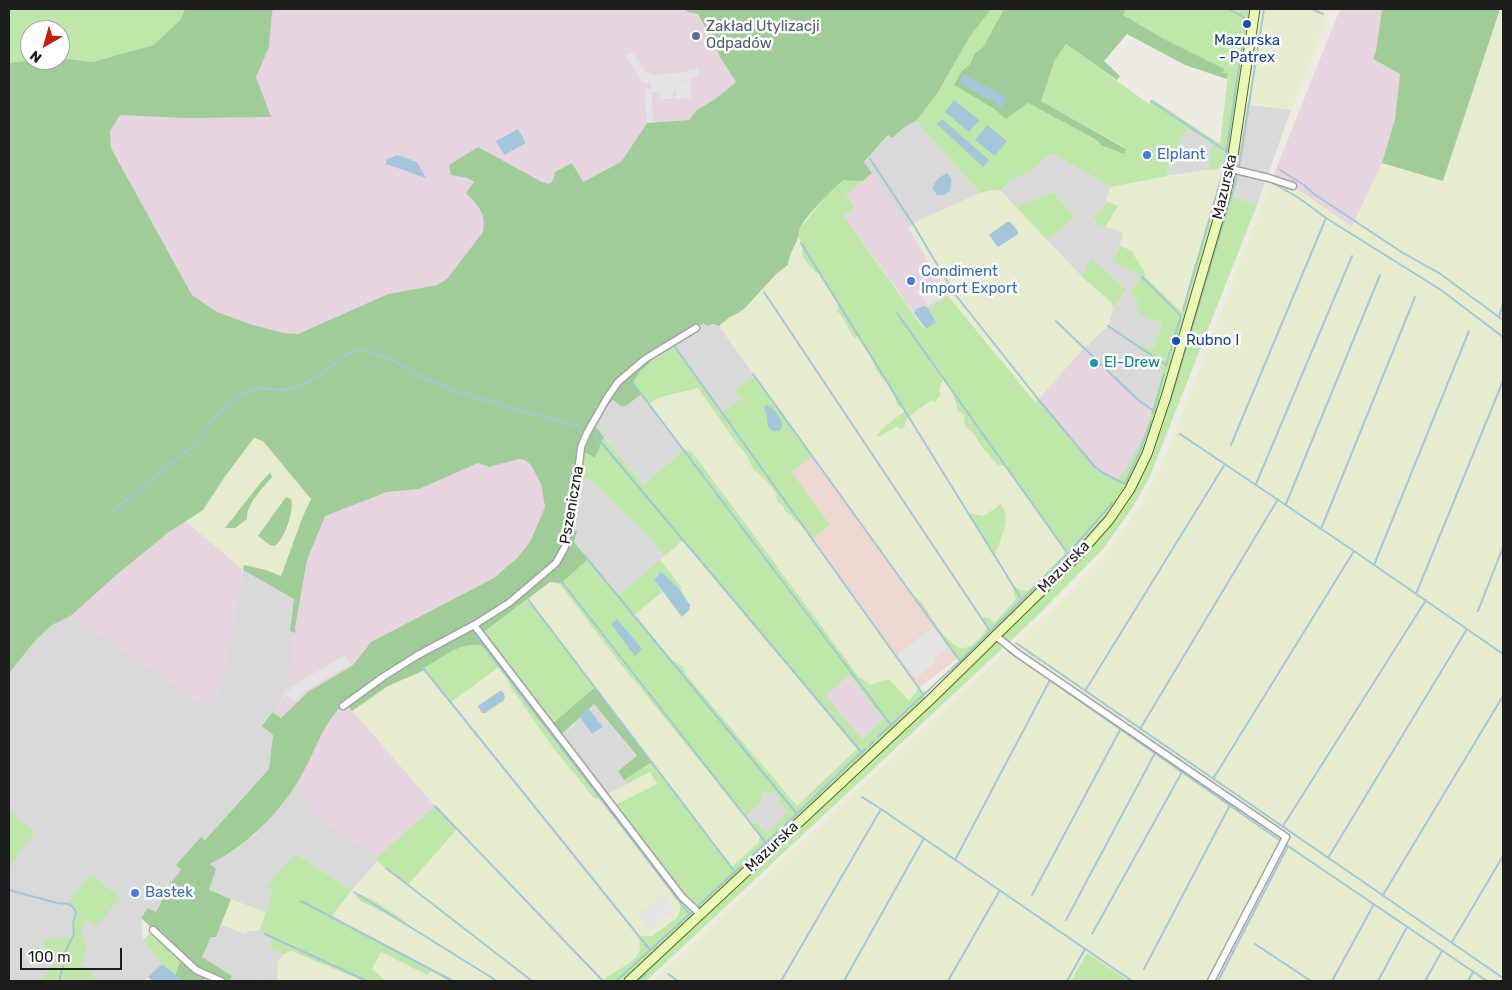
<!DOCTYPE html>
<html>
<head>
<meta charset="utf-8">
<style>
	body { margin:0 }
	#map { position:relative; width:1512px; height:990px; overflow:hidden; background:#edebe2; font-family:Rubik,sans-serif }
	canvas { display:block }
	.frame { position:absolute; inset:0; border:10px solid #1c1c1c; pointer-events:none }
	.north { position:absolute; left:20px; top:20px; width:50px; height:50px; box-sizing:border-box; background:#fff; border:1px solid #a4a4a4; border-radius:50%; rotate:218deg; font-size:14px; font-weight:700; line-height:20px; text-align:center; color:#1c1c1c }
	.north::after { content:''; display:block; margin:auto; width:18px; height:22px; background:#c21f06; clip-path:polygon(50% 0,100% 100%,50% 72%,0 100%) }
	.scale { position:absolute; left:20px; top:948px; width:102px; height:22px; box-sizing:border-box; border:2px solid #1c1c1c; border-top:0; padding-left:6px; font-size:15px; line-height:18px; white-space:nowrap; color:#1c1c1c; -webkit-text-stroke:4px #fff; paint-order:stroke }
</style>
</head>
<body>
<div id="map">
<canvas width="1512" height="990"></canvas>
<div class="frame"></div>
<div class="north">N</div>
<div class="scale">100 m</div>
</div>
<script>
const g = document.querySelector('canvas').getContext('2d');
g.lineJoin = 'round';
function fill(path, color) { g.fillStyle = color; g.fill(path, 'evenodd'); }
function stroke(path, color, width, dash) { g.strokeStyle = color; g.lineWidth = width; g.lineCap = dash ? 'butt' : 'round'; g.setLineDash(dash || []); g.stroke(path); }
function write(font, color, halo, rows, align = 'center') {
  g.font = font + ' Rubik,sans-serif'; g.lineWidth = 5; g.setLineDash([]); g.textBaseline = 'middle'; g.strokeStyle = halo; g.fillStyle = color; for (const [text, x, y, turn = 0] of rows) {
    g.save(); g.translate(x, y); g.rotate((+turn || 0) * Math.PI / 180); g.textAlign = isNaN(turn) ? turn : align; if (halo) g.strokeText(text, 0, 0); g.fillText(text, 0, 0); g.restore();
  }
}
fill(new Path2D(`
	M1245 104 1291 110 1257 205 1229 195Z
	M916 121 980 193 916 222 909 228 864 163 888 135 892 138 906 126Z
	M1187 128 1212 144 1209 170 1167 176V167L1170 166Z
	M1051 154 1057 156 1111 187 1103 208 1093 219 1099 226H1106L1124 233 1114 261 1143 276 1130 294 1162 323 1153 349 1160 364 1161 373 1150 411 1083 349 1108 326 1113 308 1126 291 1091 259 1082 277 1047 240 1073 218 1053 192 1016 207 1001 191 1009 181 1033 170 1046 156Z
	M704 323 719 326 755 376 735 390 741 399 722 412 672 342Z
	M641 394 683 450 644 485 593 423 599 419 606 406 613 400 621 406H626Z
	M587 477 636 525 638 523 665 556 618 595 574 542 568 529 577 483Z
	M243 570 294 599 290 631 296 633 289 678 294 684 286 690 275 714 271 712 263 726 273 735 269 769 205 840 202 837 176 865 182 870 172 881 156 912 141 918 143 940 162 964 144 981H98L86 966 42 979 40 978 37 981H9V673L35 641 52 625 72 615 208 708 221 686Z
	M594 704 637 757 618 771 627 784 605 796 559 737 574 725 579 716 592 734 603 727 588 708Z
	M294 788 315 805 310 812 378 856 377 861 352 890 296 854 268 887 275 890 266 913 208 890 216 869 209 865 229 854 255 835 279 809Z
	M765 791 767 792 774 791 788 812 778 823 766 833 761 827 753 822 750 823 746 818 761 801 760 799 761 794Z
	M221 924 245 934 248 931H259L272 937 269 947 284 954 278 962 277 981H262L256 979 255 981H230L231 976 202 957 211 937H216Z`), '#dad9d9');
fill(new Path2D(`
	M813 456 958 658 919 688 812 539 830 525 792 472Z`), '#eed6d1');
fill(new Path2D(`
	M274 9H684L688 12 697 14 720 57 736 82 715 99 697 110 689 120 647 123 621 162 583 182 555 176 552 183 549 184 542 182 477 147 451 175 467 178 474 183 466 193 482 211 484 224 483 232 447 280 437 285 388 294 298 334 284 333 250 324 217 312 192 295 111 148 110 131 120 115 270 117 256 77 269 47 272 12Z
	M1340 9H1382L1376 51 1373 59 1400 74 1395 119 1382 163 1352 227 1293 186 1272 179Z
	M872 173 909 228 948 296 928 308 926 307 914 311V313L844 216 853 208 845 197Z
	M1083 349 1150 411 1145 433 1124 472 1117 478 1105 474 1095 467 1038 399Z
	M519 459 525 460 531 465 541 484 545 507 530 542 517 558 494 578 367 646 352 666 309 691 281 718 275 714 287 690 294 684 289 678 295 628 307 560 324 516 387 492 419 489 478 463 489 467Z
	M186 521 243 570 221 686 208 708 72 615 115 576 169 532Z
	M849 675 883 719 862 739 826 696Z
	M346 703 435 806 378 856 310 812 315 805 294 788 306 767 326 724 334 713Z`), '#e6d4e0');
fill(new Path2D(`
	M1259 9H1331L1291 110 1245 104Z
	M1500 9H1503V981H1129L1087 953 1071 981H653L1065 597 1112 546 1141 504 1157 474 1171 444 1272 179 1293 186 1352 227 1382 163 1444 181Z
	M1224 167 1216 200 1182 313 1146 278 1134 257 1133 251 1120 246 1123 233 1106 226 1118 206 1106 201 1111 187 1154 178Z
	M992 190 1001 191 1082 277 1111 302 1113 308 1108 326 1083 349 1035 403 948 296 909 228 915 222 980 193Z
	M798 236 803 246 801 252 802 256 814 272H819L839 305V315L843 318 852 335 858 336 875 363 881 376 886 380 897 399 896 401 905 411 876 437 882 435 894 427 906 424 909 417 922 406 932 400 935 402 941 384 944 379 952 390 955 404 965 415 976 440 993 460 1006 466 1066 552 1028 591 1022 590 1016 587V599L1013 604 994 624 990 618 986 616 981 618 988 628 970 646 964 649 955 647 948 640 921 601 917 598H915L719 326 730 317 738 313 757 296 776 274 788 265 790 253ZM968 513 984 516 989 513 1004 532 999 540 995 556Z
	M698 388 735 441 776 493V498L779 503 783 504 784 511 799 520 919 688 909 701 902 693 876 684 870 685 859 677 692 452 683 450 649 404 658 398 673 396Z
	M254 438 263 440 311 499 303 516 284 572 281 576 244 565 243 570 186 521 203 510 226 475Z
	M683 540 858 748 797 806 687 676 683 667 672 661 634 615 662 592 664 596 690 605 680 590 682 588 660 560Z
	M550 582 559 583 619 662 716 782 721 785 760 836 758 843 732 867 528 599Z
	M499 667 508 679 512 689 551 745 593 797 601 800 680 903 677 918 652 936 646 937 638 954 631 962 601 981H453L331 917 377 861 408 885 457 829 352 711 388 686 425 670 451 702ZM355 892 361 893 370 898 402 919 409 926 371 905H367L357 898 355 895Z
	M650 772 657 784 613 806 605 796Z
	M231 899 266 913 259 931H249L245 934 221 924Z
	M291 951 363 981H277L278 962 284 954Z
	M381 952 427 975 430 971 449 981H386L372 969Z`), '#e6eccd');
fill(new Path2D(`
	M9 9H185L181 19 155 45 92 62 60 58V30H30V60H32L9 63Z
	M991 9H1004L983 47 975 53 970 64 962 71 993 108 1006 119 1028 103 1095 139 1101 145 1124 153 1126 148 1041 101 1055 60 1066 44 1149 104 1152 99 1220 144 1228 74 1223 73V69L1164 39 1122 15 1126 9H1251L1228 162 1221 193 1154 425 1143 454 1121 498 1095 532 962 664 915 598H917L921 601C928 612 950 651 964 648 974 647 981 635 988 628L981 618C988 616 990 618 994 623L1016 599 1013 590V587L1022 590 1028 591 1066 552 1006 466 998 465 981 446 974 434 966 427 964 422 965 415 958 411 952 390 944 379C940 384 939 389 940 395L935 402 932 400C924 405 916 411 909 417 904 422 907 427 900 429L897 426 882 435 876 437 885 426 905 411 897 405C894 387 883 381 874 366L875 363 858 336 855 338C849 332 847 324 843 318 841 315 839 313 837 311L839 305 819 273 815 272C808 263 799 257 803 246L798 236 799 230 826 196 843 179 863 181 846 196 854 208 844 216 924 329 936 322 928 308 948 296 1035 402 1038 399 1095 467 1105 474 1117 478 1124 472 1145 433 1161 373 1160 364 1138 348 1141 344 1153 349 1162 323 1156 319 1155 321 1143 317 1136 306 1138 301 1130 294 1142 276 1113 262 1120 246 1133 251C1135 262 1145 267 1146 278L1182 312 1216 200 1224 168 1209 170 1212 144 1187 128 1170 166 1167 167V176L1111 187 1057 156 1051 154 1046 156 1033 170 1009 181 1001 191 992 190 980 193 916 121 937 94 969 38Z
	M1053 192 1074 218 1047 240 1016 207Z
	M1229 195 1257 205 1150 476 1134 505 1104 548 1035 618 646 981H633L920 714 1128 499Z
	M1106 201 1118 206 1106 226H1099L1093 218 1103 208Z
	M1091 258 1126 290 1113 308 1111 302 1082 277Z
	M672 342 722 412 741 399 734 390 755 376 813 456 792 472 830 525 812 539 799 520 795 521 791 515 784 511C785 504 782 505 777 502L776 493 765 479 753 469 746 454 735 441 698 388 658 398 649 404 633 383 641 370 649 364 653 353Z
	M604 437 644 485 683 450 692 452 859 677 870 685 886 680H890L909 701 919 688 926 698 623 981H601C611 972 638 963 640 948 640 945 639 940 639 936H652L677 918 680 910V903L601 800 593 797 551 745 512 689 508 679 499 667 451 702 423 668C442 658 461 641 484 646L481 634 528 599 595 687 551 725 613 806 657 784 650 772 627 784 624 780 652 762 732 867 758 843 760 836 750 823 756 822 766 833 778 823 787 812 774 791 766 793 764 791 761 794 763 796 760 799 761 801 746 818 619 662 559 583 588 559 618 595 660 560 682 588 680 590 662 572 657 575 654 580 662 592 634 615 672 661 673 660 683 667 687 676 797 806 858 748 683 540 665 556 638 524 636 525 588 478 577 483 581 451 595 458ZM849 675 883 719 862 739 826 696Z
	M1001 504C1013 521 999 539 995 556L968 513 984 516Z
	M435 806 457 829 408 885 377 861 378 856Z
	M9 811 35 832 9 868Z
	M296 854 352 890 331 917 453 981H449L430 971 427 975 381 952 372 969 386 981H363L291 951 284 954 269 947 272 937 259 931 274 890 267 887 276 874Z
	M90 874 120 898 96 927 87 919C76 940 87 934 86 950 85 955 82 961 80 966H86L98 981H37L40 977 42 979 59 959 44 946 45 940 65 936 71 940 75 931 73 923 76 912 72 906 68 904Z
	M354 892 370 898 402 919 412 928 371 906 360 901 355 895Z
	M153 930 183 957 175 975 162 964 143 940Z
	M1087 953 1129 981H1071Z`), '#bfe7a9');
fill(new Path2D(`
	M185 9H274L272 12 269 47 256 77 271 117 185 118 120 115 110 131 111 148 192 295 217 312 250 324 284 333 298 334 388 294 437 285 447 279 483 232C486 211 479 208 466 193L474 182 467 178 451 175 449 165 478 147 542 182 549 184 553 181 555 172 572 163 583 182 621 162 647 123 689 120 697 110 715 99 736 82 720 57 698 14 688 12 684 9H991L969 38 937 94 916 121 906 126 892 138 888 135 864 162 872 173 863 181 843 180C833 189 802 219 799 231 798 235 798 239 796 243 792 250 789 256 788 265L776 274 745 308 738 313 730 317 719 326 713 324 707 326 704 323 653 353 649 364 641 370 633 383 641 394 626 406H621L613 400C605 407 601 417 593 423L604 437 595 458 582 451 569 529 577 531 574 542 588 559 562 582 559 583 550 582 481 634 487 643 483 646C461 641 442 658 424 668L425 670 388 686 352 711 345 703C325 720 319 742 307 765 286 807 252 843 210 864L216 869 209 890 231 899 216 937H211L202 957 232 976 230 981H221L206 975 204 981H183L175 975 182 957 141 918 148 908 156 912 172 881 181 870 176 865 201 837 205 840 269 769 273 735 262 726 272 712 281 718 309 691 352 666 371 642 494 578 517 558 530 542 545 507 541 484 531 465 525 460 519 459 489 467 478 463 419 489 387 492 325 516 307 560 295 628 296 633 290 631 294 599 243 570 244 565 266 570 281 576 303 516 311 499 263 441 254 438 226 475 203 510 169 532 115 576 72 615 52 625 35 641 9 673V63L32 60H60V58L92 62 154 45 181 19Z
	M1004 9H1126L1123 15 1164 39 1224 69 1223 73 1228 74 1227 79 1185 65 1127 34 1104 61 1120 76 1117 80 1066 44 1055 60 1041 101 1126 149 1124 154 1101 145 1095 139 1028 103 1006 119 993 108 954 85 962 71 970 64 975 53 983 47Z
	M1382 9H1500L1443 181 1382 163 1395 119 1400 74 1373 59 1376 51Z
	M270 473 272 477C263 488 246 504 247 519L235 528H225L262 481Z
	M286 497 291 499C295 508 284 542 274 546L270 545 258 536Z
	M595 687 652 762 624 780 618 771 637 756 594 704 559 737 551 725Z`), '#a0cc98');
fill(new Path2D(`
	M632 52 644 70 653 75 683 72 698 68 699 75 690 80 677 81H690L691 98 676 99V91H673V99H660V92H652L653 122 647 123 645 89H651V83H643L626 56Z
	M940 281 947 294 928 306 917 291 929 283 932 286Z
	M934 627 948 648 933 659 936 663 921 674 917 680 897 654Z
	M346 655 351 664 306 690 294 702 286 694 300 681Z
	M663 895 674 909 649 931 637 915Z`), '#e4e4e4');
fill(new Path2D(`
	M963 75 970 77 1006 97 1005 102 1001 108 992 100 987 99 959 82Z
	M954 100 979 120 969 132 945 112Z
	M942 119 989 160 983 167 937 124Z
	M987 125 1007 141 995 156 975 140Z
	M518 129 526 143 504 155 496 141Z
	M397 155 417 162 426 178 386 164V160Z
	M947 173 951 179 950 191 944 195H937L933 189C933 181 941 176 947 173Z
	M1007 222H1010L1017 230 1018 234 998 247 989 235Z
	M924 306 928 308 936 322 926 329 914 313 916 309Z
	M767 405C775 408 783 420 782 428L779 431H773L768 427 767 417 764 407Z
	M660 572 663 573 680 590 690 605 689 610 682 617 654 580Z
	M617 619 642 649 635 656 611 624Z
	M500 691H502L505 696 504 700 485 713H482L478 706Z
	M588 708 603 727 592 734 579 716Z
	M162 964 183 981H152L148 977Z`), '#a3c6da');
stroke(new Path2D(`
	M1229 9 1247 19
	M1312 9 1323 14
	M1244 26 1245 19
	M1151 101 1226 151
	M870 159 913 224 954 293 1038 399 1095 467 1105 474 1125 484 1140 451 1151 421
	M1225 162 1243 40
	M1280 170 1304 185 1314 194 1403 253 1439 273 1503 320
	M1273 183 1299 198 1326 218 1441 290 1503 337
	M801 243 1022 600
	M1142 277 1181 316 1166 366
	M764 292 990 631
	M1183 310 1223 172
	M897 313 1068 554
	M1499 317 1503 303
	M1056 321 1138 400 1154 411
	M1108 326 1166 365
	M675 347 923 694
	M753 374 960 661
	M633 383 891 725
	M1170 402 1235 184 1240 161 1264 9
	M1153 413 1164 374
	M594 434 862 753
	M1180 434 1354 551 1503 654
	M1231 445 1326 218
	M1256 484 1352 256
	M1286 504 1380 275
	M112 512 193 446 216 416 242 394 259 388 279 390 299 387 316 377 348 354 358 350 369 351 392 360 418 375 447 388 506 407 579 426
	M1321 529 1415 297
	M585 556 797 814
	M1374 565 1469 331
	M558 577 766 843
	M1416 594 1503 381
	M527 598 735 872
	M1478 611 1503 547
	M475 635 689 914
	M1016 643 1503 978
	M1008 651 1281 841
	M423 668 650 950
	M1085 691 1225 464
	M1140 729 1278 499
	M878 737 960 661 1068 554 1112 503
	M869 746 874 741
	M1213 779 1354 551
	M862 797 881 809 1132 981
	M435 806 603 981
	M785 825 865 749
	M1283 826 1426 600
	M1285 844 1487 981
	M1328 858 1467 629
	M955 860 1050 680
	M386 868 532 981
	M9 890 57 903 68 904 72 906 76 912 73 923 74 934 63 956
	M354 892 497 981
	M1032 895 1120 730
	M1383 895 1503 696
	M301 901 453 981
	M698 906 781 829
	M1066 920 1155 753
	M265 934 367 981
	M1092 934 1182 772
	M1452 942 1503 856
	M1255 944 1311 981
	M1144 969 1230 805
	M668 974 678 981
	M59 981 63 966
	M616 981 692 912
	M638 981 646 974
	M781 981 881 809
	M844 981 924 838
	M948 981 1000 890
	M1067 981 1085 949
	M1218 981 1288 846
	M1332 981 1374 904
	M1378 981 1407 927
	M1425 981 1442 951
	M1468 981 1473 972`), '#a3c6da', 2);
const street = new Path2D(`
	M1231 169 1269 178 1293 186
	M474 625 682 897 700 914
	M996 636 1017 653 1286 837 1211 981
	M343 706 383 677 418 655 474 625 509 603 556 563 565 547 577 483 581 447 587 433 607 398 618 382 645 359 696 328
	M153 930 196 970 221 981`);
const secondary = new Path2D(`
	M629 981 931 699 1078 555 1109 520 1130 489 1147 454 1166 397 1225 196 1231 169 1255 9`);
stroke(street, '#a3a3a3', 9);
stroke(secondary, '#566e08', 11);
stroke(street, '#fff', 6);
stroke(secondary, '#ebf7b6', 9);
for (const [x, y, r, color] of [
	[1247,24,5,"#1a4fb4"],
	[696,36,5,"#5c6f8a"],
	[1147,155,5,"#3f7fe0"],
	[911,281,5,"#3f7fe0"],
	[1176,341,5,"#1a4fb4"],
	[1094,363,5,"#0f9aa8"],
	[135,893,5,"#3f7fe0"]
]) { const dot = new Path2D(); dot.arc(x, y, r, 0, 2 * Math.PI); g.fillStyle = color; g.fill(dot); stroke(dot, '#fff', 2); }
write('15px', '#4e5e75', '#fff', [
	["Zakład Utylizacji",706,27],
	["Odpadów",706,44]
], 'left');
write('15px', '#164399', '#fff', [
	["Mazurska",1247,41],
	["- Patrex",1247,58],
	["Rubno I",1186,341,"left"]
]);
write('15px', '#366cbe', '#fff', [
	["Elplant",1157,155],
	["Condiment",921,272],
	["Import Export",921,289],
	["Bastek",145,893]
], 'left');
write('15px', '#1c1c1c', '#fff', [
	["Mazurska",1225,187,-77],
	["Pszeniczna",572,505,-80],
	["Mazurska",1064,567,-45],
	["Mazurska",772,847,-43]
]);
write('15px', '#0d838f', '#fff', [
	["El-Drew",1104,363]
], 'left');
</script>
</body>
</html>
